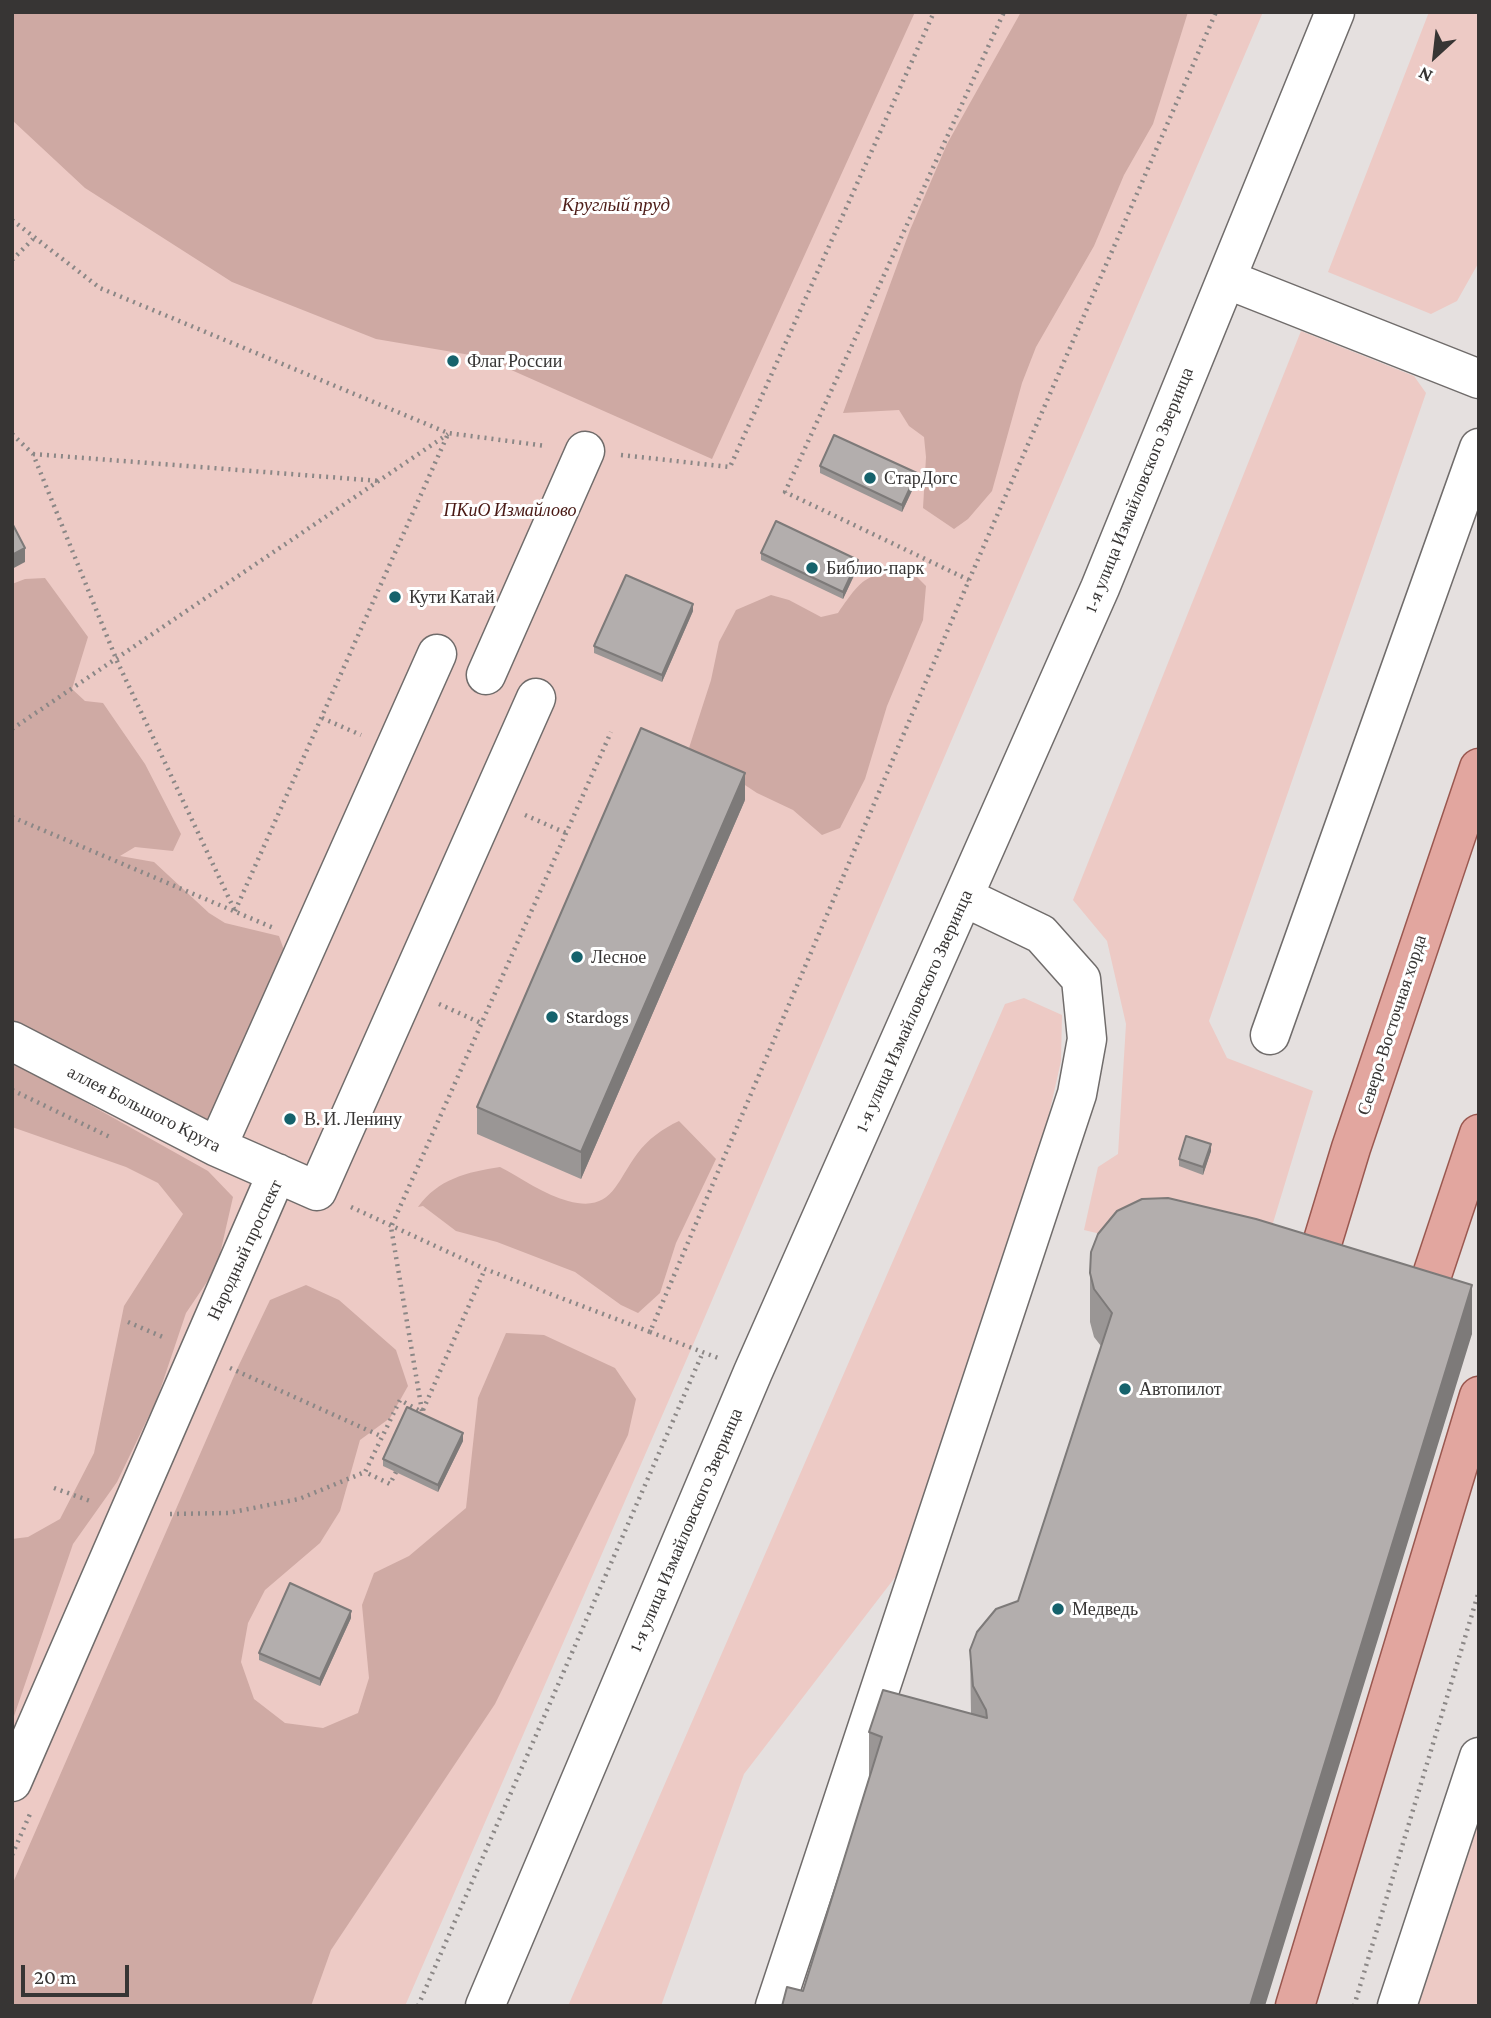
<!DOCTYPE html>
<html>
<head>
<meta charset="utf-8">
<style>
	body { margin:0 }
	#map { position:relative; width:1491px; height:2018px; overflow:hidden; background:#e5e0df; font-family:"Crimson Pro",serif }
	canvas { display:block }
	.frame { position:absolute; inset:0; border:14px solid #373534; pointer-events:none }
	.north { position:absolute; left:1400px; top:21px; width:70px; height:70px; -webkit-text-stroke:5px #fff; paint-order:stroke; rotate:207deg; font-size:19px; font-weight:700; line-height:28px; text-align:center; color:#373534 }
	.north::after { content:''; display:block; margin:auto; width:24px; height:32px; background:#373534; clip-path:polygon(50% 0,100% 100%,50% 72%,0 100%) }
	.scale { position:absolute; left:21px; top:1965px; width:108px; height:32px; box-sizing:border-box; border:4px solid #373534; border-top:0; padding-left:9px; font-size:21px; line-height:24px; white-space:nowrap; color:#373534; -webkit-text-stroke:5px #fff; paint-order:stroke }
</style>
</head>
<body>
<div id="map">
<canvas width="1491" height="2018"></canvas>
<div class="frame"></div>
<div class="north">N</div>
<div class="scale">20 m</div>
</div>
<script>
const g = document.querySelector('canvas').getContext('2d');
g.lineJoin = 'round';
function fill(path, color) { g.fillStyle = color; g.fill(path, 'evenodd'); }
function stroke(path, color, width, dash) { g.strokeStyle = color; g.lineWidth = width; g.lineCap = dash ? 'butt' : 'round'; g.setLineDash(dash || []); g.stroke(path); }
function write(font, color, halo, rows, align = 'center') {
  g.font = font + ' "Crimson Pro",serif'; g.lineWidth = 6; g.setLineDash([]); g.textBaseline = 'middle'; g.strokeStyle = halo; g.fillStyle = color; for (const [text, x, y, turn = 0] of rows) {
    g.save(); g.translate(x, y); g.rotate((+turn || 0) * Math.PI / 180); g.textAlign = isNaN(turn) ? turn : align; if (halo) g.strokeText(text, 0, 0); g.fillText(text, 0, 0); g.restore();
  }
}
fill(new Path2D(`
	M12 12H1263L692 1347 405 2006H12Z
	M1429 12H1479V262L1457 301 1431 314 1328 272Z
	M1301 331 1414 376 1426 393 1209 1021 1227 1058 1313 1091 1263 1256 1109 1236 1084 1230 1098 1167 1118 1154 1126 1024 1107 941 1073 900Z
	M1024 998 1062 1015 1061 1061 1041 1150 903 1567 744 1774 661 2006H568L1005 1004Z
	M1479 1815V2000L1477 2006H1418Z`), '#edcac5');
fill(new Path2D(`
	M1021 12H1188L1153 124 1124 175 1094 246 1036 347 1022 383 992 491 968 519 954 529 923 508 926 457 924 437 909 426 899 410 843 413 910 230 947 144Z
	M913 573 926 586 923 620 887 706 865 779 840 828 822 835 793 810 757 793 689 748 711 680 719 642 736 610 771 595 789 600 821 617 838 613C865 574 866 574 913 573Z
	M45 578 88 637 72 689 85 701 103 703 145 764 181 834 173 851 135 847 120 856 154 862 209 913 225 923 279 936 285 953 208 1122 12 1032V584L25 579Z
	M12 1061 208 1171 233 1197 217 1267 186 1313 157 1399 117 1482 73 1544 12 1722V1539L28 1537 60 1519 94 1453 124 1306 183 1214 158 1183 126 1167 12 1127Z
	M679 1121 716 1159 676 1243 660 1293 638 1313 621 1305 575 1272 497 1242 456 1231 423 1206 418 1207C438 1179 467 1172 500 1167 521 1178 545 1195 568 1201 612 1213 616 1182 637 1154 648 1139 662 1129 679 1121Z
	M306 1285 339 1300 396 1350 408 1386 390 1418 360 1440 340 1511 320 1543 265 1590 248 1623 241 1662 254 1699 285 1723 323 1728 358 1713 369 1678 362 1605 374 1573 409 1556 466 1508 478 1398 506 1333 544 1335 615 1368 636 1399 628 1435 495 1704 331 1950 311 2006H12V1885L238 1367 270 1300Z`), '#cfaaa4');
fill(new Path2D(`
	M12 12H915L712 459 482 357 376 339 232 282 85 188 12 120Z`), '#cea9a3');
const minor = new Path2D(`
	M1226 279 1479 379
	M486 675 585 451
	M1270 1035 1479 448
	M12 1041 217 1147 317 1191 536 698
	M217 1147 437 654
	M12 1782 277 1173
	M485 2006 753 1372 1100 588 1335 12
	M775 2006 1077 1094 1087 1039 1081 979 1041 934 964 897
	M1397 2006 1479 1757`);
const major = new Path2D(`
	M1310 1283 1351 1148 1479 768
	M1418 1317 1479 1134
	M1295 2006 1479 1396`);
stroke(minor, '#706c6b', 41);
stroke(major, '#9a5850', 41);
stroke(new Path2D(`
	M12 220 100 288 448 433 546 446
	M12 260 33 239
	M12 434 33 454 117 661 235 911
	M33 454 380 481
	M621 455 730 467 934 12
	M969 580 785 492 1004 12
	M322 718 361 735
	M12 729 448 434
	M525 815 566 833
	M12 817 276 929
	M235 911 448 434
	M439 1004 481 1023
	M12 1090 112 1138
	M351 1207 485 1269 650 1332 969 580 1216 12
	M128 1322 165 1338
	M650 1332 718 1358
	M230 1368 383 1437
	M423 1410 485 1269
	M422 1411 391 1227 611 732
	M396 1472 390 1484 365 1472 400 1400 422 1412
	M54 1488 93 1502
	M170 1514 228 1513 299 1499 365 1472
	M12 1855 30 1814
	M418 2006 703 1352
	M1354 2006 1479 1591`), '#8b8786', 4.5, [2, 5]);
stroke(minor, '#fff', 38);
stroke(major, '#e2a69f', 38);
fill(new Path2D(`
	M820 466 917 480 902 512 820 473Z
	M761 553 858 567 843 599 761 560Z
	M693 611 662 682 594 653V646Z
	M745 800 581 1179 477 1134V1107Z
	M1211 1151 1203 1175 1179 1166V1159Z
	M1090 1273 1472 1334 803 1991 869 1778V1732L971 1714 970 1650 1018 1601 1101 1346 1094 1337 1090 1322Z
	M463 1441 438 1492 383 1466V1459Z
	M351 1618 320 1686 259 1660V1653Z`), '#9a9695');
fill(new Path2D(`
	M917 473V480L902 512V505Z
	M25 548V562L12 569V555Z
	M858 560V567L843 599V592Z
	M693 604V611L662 682V675Z
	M745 773V800L581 1179V1152Z
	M1211 1144V1151L1203 1175V1167Z
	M1472 1285V1334L1265 2006H1250Z
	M463 1433V1441L438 1492V1485Z
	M351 1611V1618L320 1686V1679Z`), '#7d7a79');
const building = new Path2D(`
	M834 435 917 473 902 505 820 466Z
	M776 521 858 560 843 592 761 553Z
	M12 523 25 548 12 555Z
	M626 575 693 604 662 675 594 646Z
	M641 728 745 773 581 1152 477 1107Z
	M1186 1136 1211 1144 1203 1167 1179 1159Z
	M1168 1198 1256 1219 1472 1285 1250 2006H782L787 1987 803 1991 882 1737 869 1732 883 1690 987 1718 986 1710 973 1686 970 1650 977 1632 996 1609 1018 1601 1112 1313 1094 1289 1090 1273 1091 1252 1098 1234 1117 1211 1142 1199Z
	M407 1407 463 1433 438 1485 383 1459Z
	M290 1583 351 1611 320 1679 259 1653Z`);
fill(building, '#b3aead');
stroke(building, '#7d7a79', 2);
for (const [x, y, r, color] of [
	[453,361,7,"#15626c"],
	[870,478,7,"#15626c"],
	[812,568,7,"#15626c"],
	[395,597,7,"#15626c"],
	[577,957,7,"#15626c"],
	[552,1017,7,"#15626c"],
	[290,1119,7,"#15626c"],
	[1125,1389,7,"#15626c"],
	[1058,1609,7,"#15626c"]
]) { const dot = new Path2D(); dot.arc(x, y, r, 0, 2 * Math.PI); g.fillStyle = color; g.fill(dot); stroke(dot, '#fff', 2.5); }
write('18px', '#373534', '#fff', [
	["Флаг России",467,361],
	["СтарДогс",884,478],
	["Библио-парк",826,568],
	["Кути Катай",409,597],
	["Лесное",591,957],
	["Stardogs",566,1017],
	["В. И. Ленину",304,1119],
	["Автопилот",1139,1389],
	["Медведь",1072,1609]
], 'left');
write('18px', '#373534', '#fff', [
	["1-я улица Измайловского Зверинца",1139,490,-68],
	["1-я улица Измайловского Зверинца",914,1011,-66],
	["Северо-Восточная хорда",1392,1025,-72],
	["аллея Большого Круга",144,1109,27],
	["Народный проспект",245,1250,-65],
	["1-я улица Измайловского Зверинца",686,1530,-67]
]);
write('italic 18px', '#481813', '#fff', [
	["ПКиО Измайлово",510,510]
]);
write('italic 19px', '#4e1d18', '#fff', [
	["Круглый пруд",616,205]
]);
</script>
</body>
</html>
